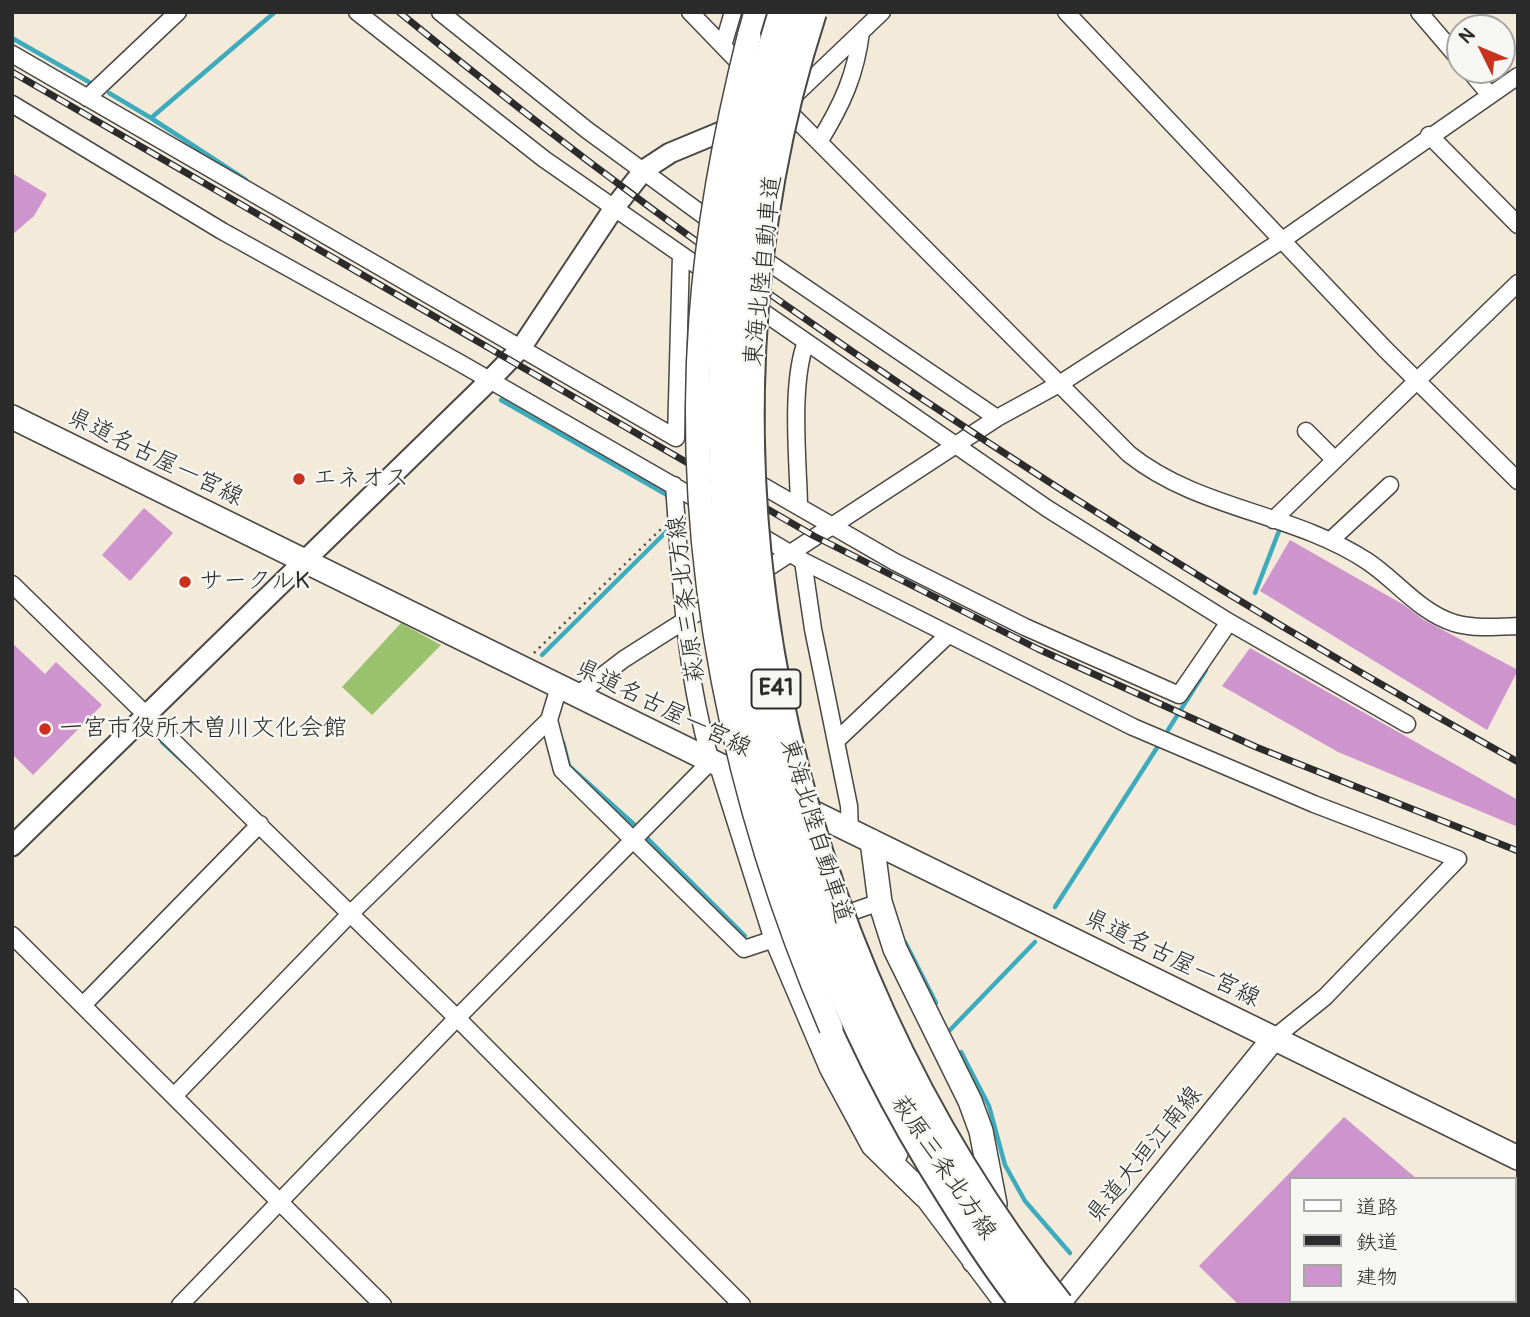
<!DOCTYPE html>
<html>
<head>
<meta charset="utf-8">
<style>
	body { margin:0 }
	#map { position:relative; width:1530px; height:1317px; overflow:hidden; background:#f4eada; font-family:Pangolin,"Klee One",sans-serif }
	canvas { display:block }
	.frame { position:absolute; inset:0; border:14px solid #2b2b2b; pointer-events:none }
	.legend { position:absolute; left:1289px; top:1177px; width:228px; height:126px; box-sizing:border-box; background:#f6f6f2; border:2px solid #a5a5a2; margin:0; padding:9px 12px; list-style:none; font-size:21px; color:#2b2b2b }
	.legend li { display:flex; align-items:center; gap:14px; height:35px }
	.legend b { width:35px; border:2px solid #a5a5a2 }
	.north { position:absolute; left:1446px; top:14px; width:70px; height:70px; box-sizing:border-box; background:#f6f6f2; border:2px solid #a5a5a2; border-radius:50%; rotate:313deg; font-size:19px; font-weight:700; line-height:28px; text-align:center; color:#2b2b2b }
	.north::after { content:''; display:block; margin:auto; width:24px; height:32px; background:#c8321e; clip-path:polygon(50% 0,100% 100%,50% 72%,0 100%) }
</style>
</head>
<body>
<div id="map">
<canvas width="1530" height="1317"></canvas>
<div class="frame"></div>
<ul class="legend">
<li><b style="height:9px;background:#fff"></b>道路</li>
<li><b style="height:9px;background:#2b2b2b"></b>鉄道</li>
<li><b style="height:19px;background:#ce94cd"></b>建物</li>
</ul>
<div class="north">N</div>
</div>
<script>
const g = document.querySelector('canvas').getContext('2d');
g.lineJoin = 'round';
function fill(path, color) { g.fillStyle = color; g.fill(path, 'evenodd'); }
function stroke(path, color, width, dash) { g.strokeStyle = color; g.lineWidth = width; g.lineCap = dash ? 'butt' : 'round'; g.setLineDash(dash || []); g.stroke(path); }
function write(font, color, halo, rows, align = 'center') {
  g.font = font + ' Pangolin,"Klee One",sans-serif'; g.lineWidth = 5; g.setLineDash([]); g.textBaseline = 'middle'; g.strokeStyle = halo; g.fillStyle = color; for (const [text, x, y, turn = 0] of rows) {
    g.save(); g.translate(x, y); g.rotate((+turn || 0) * Math.PI / 180); g.textAlign = isNaN(turn) ? turn : align; if (halo) g.strokeText(text, 0, 0); g.fillText(text, 0, 0); g.restore();
  }
}
fill(new Path2D(`
	M401 623 441 645 372 715 342 687Z`), '#9ac26e');
stroke(new Path2D(`
	M12 38 89 82
	M109 93 151 118
	M246 180 151 118 275 12
	M501 400 667 495 668 499
	M1255 593 1279 531
	M542 655 670 528
	M1168 730 1206 670
	M162 742 187 765
	M563 742 569 766 637 827
	M647 838 745 936
	M1055 907 1160 743
	M905 942 936 1003
	M950 1030 1035 942
	M961 1052 989 1106 1005 1165 1025 1201 1070 1253`), '#3dabbc', 4.5);
fill(new Path2D(`
	M12 173 47 194 34 216 12 235Z
	M144 508 173 533 130 581 102 555Z
	M1290 540 1404 605 1424 620 1518 670 1487 730 1260 591Z
	M12 643 45 674 56 662 102 705 33 775 12 754Z
	M1250 648 1518 800V827L1338 752 1222 686Z
	M1344 1117 1417 1179H1290V1305H1239L1199 1266Z`), '#ce94cd');
const minor = new Path2D(`
	M357 12 544 159 712 276
	M440 12 587 130 718 226
	M690 12 747 71
	M1066 12 1385 349 1518 481
	M1419 12 1460 60
	M723 46 733 12
	M12 54 676 438 681 255
	M1469 70 1490 95
	M795 95 882 12
	M87 98 178 12
	M12 104 222 231 460 363 707 505
	M786 109 1129 454C1199 510 1292 512 1367 561 1396 580 1419 612 1454 623 1475 629 1496 627 1518 626
	M1429 135 1518 225
	M819 142C842 105 856 74 861 32
	M759 256 997 418
	M753 305 1048 509 1229 622 1407 724
	M1306 431 1335 460
	M749 478 895 562 1025 627 1179 695 1229 622
	M799 505C798 460 790 384 806 342
	M1273 520 1518 283
	M754 532 803 561 1133 727 1314 804 1458 859 1325 997 1274 1038
	M1331 540 1390 485
	M803 561 813 629 849 806 850 831
	M757 575 997 418 1061 383 1284 239 1518 76
	M12 584 457 1018 742 1305
	M577 695 624 659 717 600
	M549 720 562 770 744 949 786 935
	M837 740 948 635
	M837 917 880 902
	M12 935 383 1305
	M83 1005 260 824
	M174 1096 350 914 549 720 559 687
	M12 1297 20 1305
	M180 1305 457 1018 711 761C684 671 681 579 674 485`);
const tertiary = new Path2D(`
	M12 846 490 380 521 348 614 208 644 170 670 153 740 124`);
const secondary = new Path2D(`
	M749 37 756 12
	M12 417 760 785
	M722 767 776 938 831 1067 873 1145 925 1196
	M796 804 1518 1158
	M872 841 880 902 895 949 970 1101 981 1131 995 1204 974 1261
	M831 1028 896 1153
	M917 1184 1008 1305
	M1057 1305 1274 1038`);
stroke(minor, '#494845', 19);
stroke(tertiary, '#494845', 23);
stroke(secondary, '#494845', 26);
stroke(new Path2D(`
	M534 653 662 528`), '#494845', 2.5, [2, 5]);
stroke(minor, '#fff', 16);
stroke(tertiary, '#fff', 19);
stroke(secondary, '#fff', 23);
const rail = new Path2D(`
	M399 12C744 295 1128 545 1518 762
	M12 72 814 536 1038 649 1256 747 1518 851`);
stroke(rail, '#2b2b2b', 7);
stroke(rail, '#f6f6f2', 4.5, [13]);
const secondaryBridge = new Path2D(`
	M749 37C726 129 708 223 701 318 683 561 735 805 831 1028`);
const motorwayBridge = new Path2D(`
	M783 12C659 405 731 853 952 1197 975 1234 999 1271 1026 1305
	M812 12C671 447 776 951 1059 1305`);
stroke(secondaryBridge, '#494845', 26, []);
stroke(motorwayBridge, '#494845', 32, []);
stroke(secondaryBridge, '#fff', 23);
stroke(motorwayBridge, '#fff', 28);
for (const [x, y, r, color] of [
	[299,479,7,"#c8321e"],
	[185,582,7,"#c8321e"],
	[45,729,7,"#c8321e"]
]) { const dot = new Path2D(); dot.arc(x, y, r, 0, 2 * Math.PI); g.fillStyle = color; g.fill(dot); stroke(dot, '#f6f6f2', 2.5); }
for (const [x, y, w] of [
	[776,689,49]
]) { const box = new Path2D(); box.roundRect(x - w / 2, y - 19.5, w, 39, 5); g.fillStyle = '#f6f6f2'; g.fill(box); stroke(box, '#2b2b2b', 2); }
write('bold 23px', '#2b2b2b', null, [
	["E41",776,689]
]);
write('24px', '#2b2b2b', '#f6f6f2', [
	["東海北陸自動車道",764,271,-84],
	["県道名古屋一宮線",155,458,26],
	["萩原三条北方線",687,599,-97],
	["県道名古屋一宮線",663,709,26],
	["東海北陸自動車道",815,831,73],
	["県道名古屋一宮線",1172,959,26],
	["県道大垣江南線",1145,1155,-51],
	["萩原三条北方線",943,1168,56]
]);
write('24px', '#2b2b2b', '#f6f6f2', [
	["エネオス",313,479],
	["サークルK",199,582],
	["一宮市役所木曽川文化会館",59,729]
], 'left');
</script>
</body>
</html>
